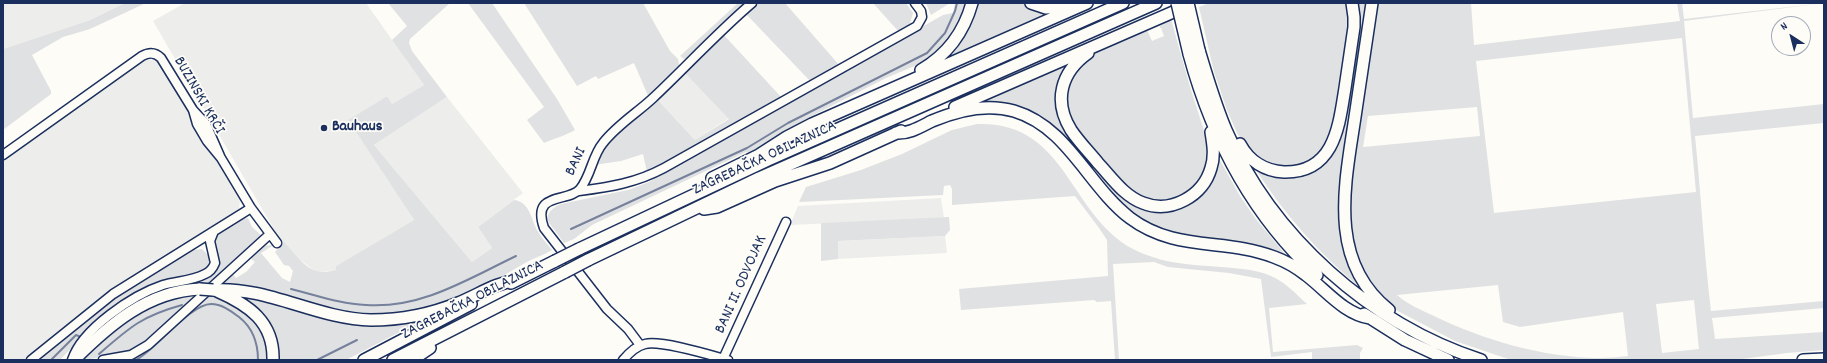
<!DOCTYPE html>
<html>
<head>
<meta charset="utf-8">
<style>
	body { margin:0 }
	#map { position:relative; width:1827px; height:363px; overflow:hidden; background:#fdfcf7; font-family:Dekko,sans-serif }
	canvas { display:block }
	.frame { position:absolute; inset:0; border:4px solid #1b2f5e; pointer-events:none }
	.north { position:absolute; left:1771px; top:16px; width:40px; height:40px; box-sizing:border-box; background:#fdfcf7; border:1px solid #a3aaba; border-radius:50%; rotate:324deg; font-size:11px; font-weight:700; line-height:16px; text-align:center; color:#1b2f5e }
	.north::after { content:''; display:block; margin:auto; width:14px; height:18px; background:#1b2f5e; clip-path:polygon(50% 0,100% 100%,50% 72%,0 100%) }
</style>
</head>
<body>
<div id="map">
<canvas width="1827" height="363"></canvas>
<div class="frame"></div>
<div class="north">N</div>
</div>
<script>
const g = document.querySelector('canvas').getContext('2d');
g.lineJoin = 'round';
function fill(path, color) { g.fillStyle = color; g.fill(path, 'evenodd'); }
function stroke(path, color, width, dash) { g.strokeStyle = color; g.lineWidth = width; g.lineCap = dash ? 'butt' : 'round'; g.setLineDash(dash || []); g.stroke(path); }
function write(font, color, halo, rows, align = 'center') {
  g.font = font + ' Dekko,sans-serif'; g.lineWidth = 3.5; g.setLineDash([]); g.textBaseline = 'middle'; g.strokeStyle = halo; g.fillStyle = color; for (const [text, x, y, turn = 0] of rows) {
    g.save(); g.translate(x, y); g.rotate((+turn || 0) * Math.PI / 180); g.textAlign = isNaN(turn) ? turn : align; if (halo) g.strokeText(text, 0, 0); g.fillText(text, 0, 0); g.restore();
  }
}
fill(new Path2D(`
	M3 3H125L90 20 3 49Z
	M185 3H366L424 85 392 104 387 96 348 120 414 220 336 266V270L318 272 312 269 298 258 279 238 153 21Z
	M147 57 157 59 239 195 240 200 239 209 101 297 24 360H3V159Z
	M684 72 729 118 695 140 656 98Z
	M447 97 523 193 478 227 492 248 472 262 374 145Z
	M941 198 944 218 790 225 798 206Z
	M945 236 947 253 838 259V241Z`), '#edeeec');
fill(new Path2D(`
	M125 3H146L90 29 63 37 32 55 51 91V94L3 130V49L90 20Z
	M388 3H450L410 39 409 43 412 51 447 97 374 145 472 262 492 248 478 227 514 200C530 202 531 219 537 230 541 237 547 244 552 250 544 255 534 258 525 263 469 297 408 324 339 313 299 307 261 290 221 284L232 273 236 278 246 272 255 262 250 258 261 246 274 245 261 253 282 278 290 282 293 271 289 266 284 265 275 252 284 242C293 251 304 268 317 271 323 273 330 271 336 270V266L414 220 348 120 387 96 392 104 424 85 392 40 407 26Z
	M468 3H492L557 99 575 130C565 136 555 138 544 143L527 120 544 107Z
	M524 3H643L670 51 678 59 679 65 674 73 649 98 634 63 598 79 596 76 577 86Z
	M738 3H749L689 58 684 59 680 56Z
	M757 3H785L840 66 811 82 745 13Z
	M873 3H906L913 13 910 23 912 25 899 32Z
	M926 3H950L931 15Z
	M955 3H967L963 17 946 44 933 56 917 65 886 78 804 120 749 153 746 152 592 225 574 239 564 243 547 220C548 211 554 207 561 204L628 190 649 182 943 15 953 13Z
	M976 3H1025L1051 13 941 61Z
	M1209 3H1349L1351 13 1336 125 1322 153 1303 165 1275 167 1255 158 1237 133 1227 110 1214 72 1199 7Z
	M1356 3H1368L1340 195 1362 289C1319 254 1284 214 1254 167L1280 176 1331 154 1335 148 1340 133Z
	M1376 3H1471L1474 45 1680 21 1677 3H1682L1684 19 1824 3 1684 21 1693 118 1824 104V123L1695 136C1701 194 1704 253 1711 311L1824 301V308L1712 318 1715 339 1824 332V350L1787 353 1735 360H1511L1455 341 1394 309 1367 281 1354 255 1348 206ZM1682 38 1696 192 1494 213 1476 61ZM1477 107 1480 136 1363 147 1368 116ZM1498 285 1503 322 1520 327 1623 312 1628 356C1618 357 1608 358 1598 358 1541 357 1484 340 1434 316 1421 310 1407 304 1397 295ZM1694 300 1699 349 1662 353 1656 304Z
	M1171 19 1190 87 1210 149 1204 176 1189 194 1168 202 1147 201 1128 190 1080 134 1069 117 1066 98 1070 77 1092 54 1147 30 1152 41 1164 36 1161 28H1160V26Z
	M722 33 782 98 666 164 647 172 643 154 621 161 594 165C606 137 634 118 656 98L695 140 729 119 683 71Z
	M1070 62 1059 109 1135 204 1183 205 1217 155 1240 196 1255 218 1290 260 1175 235 1158 229 1130 213 1052 126 974 104Z
	M977 124C1067 121 1068 214 1133 249 1156 261 1184 265 1209 266 1230 268 1252 268 1271 276 1285 282 1296 294 1307 304L1269 308 1273 352 1357 345 1363 348 1360 353V360H1312V352L1271 357 1261 279 1229 273 1168 267 1154 262 1113 264 1119 360H1115L1111 301 1097 302 1094 300 961 310 959 289 1108 276 1107 240 1099 228 1075 196 952 205V189L950 185 944 186 943 195 799 202 806 187 861 170 902 154 952 130Z
	M949 217 950 230 945 236 838 241V259L821 261V223Z
	M248 218 252 227 261 235 259 238 207 285 108 321C125 308 145 293 166 288 177 285 208 281 215 272 223 260 213 249 215 236L241 219Z
	M202 249 209 256C213 279 178 275 164 282 145 293 119 306 101 319 86 331 73 347 60 360H38L107 302 192 250Z
	M197 294 137 348 123 354 83 360C87 354 94 348 100 343 127 316 159 299 197 294Z
	M208 294 232 300 262 326 270 360H126L142 353 150 347Z
	M245 297C306 311 352 335 416 321L417 323 346 360H278C279 333 265 313 245 297Z`), '#e0e1e3');
stroke(new Path2D(`
	M571 229 747 148 788 123 927 53 945 33 955 11 957 3
	M291 289C316 295 340 304 366 305 421 309 468 279 516 256
	M99 354C130 327 142 316 182 305
	M51 360 76 335 81 337
	M136 360C157 349 190 304 211 304 222 304 231 311 239 317 253 328 258 343 258 360
	M317 360 357 340`), '#76819c', 2);
const minor = new Path2D(`
	M193 110 206 124 220 156
	M3 155 142 56C149 52 155 52 161 58L193 110 197 124 207 141 221 158 251 208 277 243
	M579 191C610 187 636 183 664 168L917 26 922 17 921 11 915 3
	M640 345 628 329 607 309 544 228C531 191 568 203 580 189 591 176 592 156 603 143 617 125 637 113 653 98 686 67 717 33 752 3
	M723 359 786 222
	M31 360 113 294 251 208
	M72 360C82 329 133 295 163 285 176 281 192 281 205 274 210 272 213 268 215 263L210 241 214 231
	M103 360 131 355 148 345 270 234
	M623 360C629 353 636 346 645 344 661 340 710 355 728 360`);
const highway = new Path2D(`
	M1031 3 1046 8 1070 6
	M1372 3C1366 41 1361 79 1355 117 1345 184 1327 261 1389 310
	M1199 50C1207 77 1215 104 1226 130 1272 237 1371 324 1481 360
	M1088 53C1061 72 1053 101 1071 130 1079 142 1089 152 1098 163 1112 178 1124 196 1143 203 1171 214 1203 196 1211 168 1215 156 1213 144 1211 132
	M1189 54C1212 139 1252 215 1317 275
	M921 70C947 55 964 32 972 3
	M955 107 1187 6
	M896 133C909 134 920 127 932 121 958 110 986 103 1014 111 1068 127 1088 186 1130 218 1175 252 1225 238 1274 257 1285 261 1296 267 1306 275 1326 290 1344 314 1370 318
	M1240 144C1249 161 1265 171 1284 172 1335 173 1339 125 1345 88 1348 68 1351 47 1354 27V17L1352 3
	M712 178 759 155 787 137 812 124 1087 3
	M704 209 717 207 775 181 830 163 901 131
	M579 249 768 160 1123 3
	M588 260 759 178 1156 3
	M511 283 555 261
	M213 290C267 286 317 319 371 320 401 320 431 314 458 303 478 295 495 283 517 280
	M217 291C249 305 274 322 273 360
	M1364 314 1405 340 1448 360
	M74 360C109 325 148 291 200 289
	M364 360 471 304
	M393 360 565 272
	M412 360 430 348
	M1803 360 1824 359`);
stroke(minor, '#1b2f5e', 11);
stroke(highway, '#1b2f5e', 14);
stroke(minor, '#fdfcf7', 8);
stroke(highway, '#fdfcf7', 11);
const highwayBridge = new Path2D(`
	M1177 3 1189 54
	M1188 3 1199 50
	M555 261 579 249
	M565 272 588 260
	M200 289 213 290`);
stroke(highwayBridge, '#1b2f5e', 14, []);
stroke(highwayBridge, '#fdfcf7', 11);
for (const [x, y, r, color] of [
	[324,128,4,"#1b2f5e"]
]) { const dot = new Path2D(); dot.arc(x, y, r, 0, 2 * Math.PI); g.fillStyle = color; g.fill(dot); stroke(dot, '#fdfcf7', 1.5); }
write('16px', '#1b2f5e', '#fdfcf7', [
	["BUZINSKI KRČI",198,96,60],
	["ZAGREBAČKA OBILAZNICA",765,159,-25],
	["BANI",577,162,-65],
	["BANI II. ODVOJAK",742,285,-66],
	["ZAGREBAČKA OBILAZNICA",473,301,-27]
]);
write('bold 16px', '#1b2f5e', '#fdfcf7', [
	["Bauhaus",332,128]
], 'left');
</script>
</body>
</html>
